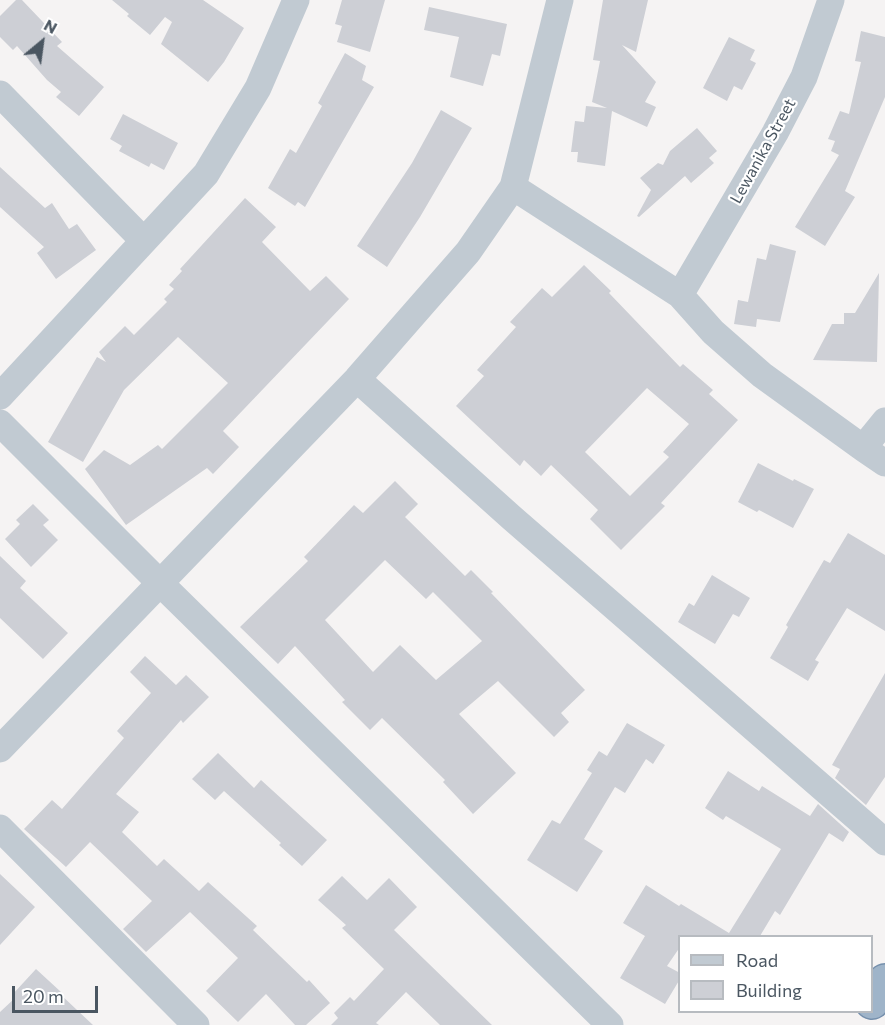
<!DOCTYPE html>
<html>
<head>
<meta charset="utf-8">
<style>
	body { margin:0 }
	#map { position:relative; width:885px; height:1025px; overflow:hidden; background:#f5f3f3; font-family:Commissioner,sans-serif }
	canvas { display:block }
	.legend { position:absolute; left:678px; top:935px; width:195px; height:78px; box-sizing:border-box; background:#fff; border:2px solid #b7bbc0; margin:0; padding:8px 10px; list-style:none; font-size:18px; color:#4a5661 }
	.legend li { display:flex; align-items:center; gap:12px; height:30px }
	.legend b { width:30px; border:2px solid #b7bbc0 }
	.north { position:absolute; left:12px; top:12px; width:60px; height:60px; -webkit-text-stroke:4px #fff; paint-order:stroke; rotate:29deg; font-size:16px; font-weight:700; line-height:24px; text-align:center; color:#4a5661 }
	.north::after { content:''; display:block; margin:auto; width:21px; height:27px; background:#4a5661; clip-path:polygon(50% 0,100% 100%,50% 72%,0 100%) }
	.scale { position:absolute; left:12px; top:986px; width:86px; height:27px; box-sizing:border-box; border:3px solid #4a5661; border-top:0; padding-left:8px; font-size:18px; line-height:21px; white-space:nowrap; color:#4a5661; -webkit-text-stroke:4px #fff; paint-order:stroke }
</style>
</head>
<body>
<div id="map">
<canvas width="885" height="1025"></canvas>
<ul class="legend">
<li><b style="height:8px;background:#c1cad2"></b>Road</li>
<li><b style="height:16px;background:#cdcfd5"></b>Building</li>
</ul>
<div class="north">N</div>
<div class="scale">20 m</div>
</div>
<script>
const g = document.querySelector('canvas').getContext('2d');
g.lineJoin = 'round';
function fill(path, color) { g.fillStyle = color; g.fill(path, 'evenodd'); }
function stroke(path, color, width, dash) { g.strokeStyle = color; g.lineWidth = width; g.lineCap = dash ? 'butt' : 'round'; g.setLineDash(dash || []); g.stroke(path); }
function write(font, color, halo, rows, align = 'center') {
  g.font = font + ' Commissioner,sans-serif'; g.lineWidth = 4.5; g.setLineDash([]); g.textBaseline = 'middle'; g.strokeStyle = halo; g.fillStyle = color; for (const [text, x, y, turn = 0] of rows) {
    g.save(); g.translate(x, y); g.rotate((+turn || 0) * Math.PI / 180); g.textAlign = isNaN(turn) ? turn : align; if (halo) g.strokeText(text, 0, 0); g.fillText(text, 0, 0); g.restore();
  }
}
fill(new Path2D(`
	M16 0H22L62 42 57 46 104 87 79 116 56 97 61 92 47 80 17 46 13 50 0 37V16Z
	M112 0H203L244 28 224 62 208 82 161 44 172 22 165 17 150 35 127 16 129 14Z
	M342 0H385L370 52 337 42 342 26 335 24Z
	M603 0H648L636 52 622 45 656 82 645 102 656 107 647 127 612 111 605 166 577 162 578 152H571L575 121 584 122 586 106 607 108 592 102 600 61 593 60Z
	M429 7 507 24 500 56 492 54 483 86 450 77 459 37 424 30Z
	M861 31 885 37V97L845 191 855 197 825 246 795 227 839 155 831 151 835 141 828 139 840 111 849 114 861 62 855 61Z
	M729 37 755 50 750 60 756 63 742 90 734 86 727 101 703 88Z
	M345 53 366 66 362 80 374 87 305 207 298 202 295 206 268 188 290 149 296 153 322 106 318 103Z
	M441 110 472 128 420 217 387 267 357 246 412 163Z
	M123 114 178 143 164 170 151 163 149 167 119 151 122 146 110 139Z
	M697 128 717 151 709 158 714 163 691 183 685 176 639 217 637 216 651 190 640 178 658 163 663 165 670 151Z
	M0 167 45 208 52 203 69 229 77 224 96 250 56 279 37 253 44 247 0 207Z
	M245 198 276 227 262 242 310 291 326 276 349 299 223 431 239 447 213 474 207 468 126 525 85 469 104 450 130 465 158 445 162 449 228 383 178 337 124 390 83 462 48 442 97 357 106 362 99 352 125 326 134 335 167 302 164 299 174 289 169 285 182 271 180 269Z
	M770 244 796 251 780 322 757 319 756 327 734 324 738 300 748 302 757 258 766 260Z
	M584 265 611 291 609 293 680 367 683 364 713 390 709 394 738 420 661 503 665 506 621 550 590 519 598 510 551 465 541 476 524 460 520 466 456 406 484 376 477 370 516 327 510 322 542 288 552 297ZM647 388 689 424 663 452 669 457 630 496 585 452Z
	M879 273 877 362 813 360 832 324H844V313H855Z
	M758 463 793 481 794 479 814 489 793 528 759 510 757 512 738 502Z
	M395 481 418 504 405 517 465 576 471 570 493 592 491 593 585 690 561 713 569 722 554 737 498 681 459 714 516 773 473 814 443 782 445 780 382 718 370 730 342 702 345 700 295 646 278 664 240 627 308 561 304 557 354 505 363 513ZM385 560 426 599 433 592 482 641 436 680 400 645 373 672 325 620Z
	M33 504 49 520 43 525 58 540 31 567 5 539 20 524 16 520Z
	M848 533 885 555V631L847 608 815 660 819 662 808 681 770 658 788 627 786 625 824 560 830 563Z
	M0 556 26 581 20 588 68 633 43 659 0 618Z
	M712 575 750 598 739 617 733 614 715 644 678 622 689 603 694 606Z
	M145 656 176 685 186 675 209 697 183 723 181 720 116 794 139 812 122 832 157 866 164 859 199 891 208 882 257 926 253 930 307 982 309 980 330 1003 306 1025H295L266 994 238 1022 206 991 238 958 190 912 146 952 123 929 152 901 90 842 66 867 24 829 52 800 62 809 124 738 117 731 151 693 130 672Z
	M885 673V777L866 805 835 778 840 769 832 765Z
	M627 723 665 745 653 764 646 759 625 793 615 787 584 839 603 851 577 892 527 860 552 820 560 824 592 773 587 770 599 751 607 756Z
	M218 753 254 788 261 780 327 840 302 866 279 845 281 843 224 791 215 800 192 779Z
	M728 771 759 791 762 786 810 816 818 804 849 832 843 842 829 833 780 915 775 911 760 936H680V947L667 966 680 973V979L665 1004 620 978 645 936 623 923 646 885 679 906 681 904 729 933 781 849 726 816 723 820 705 808Z
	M0 874 35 907 0 945Z
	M342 876 367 900 389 878 417 907 394 930 492 1025H440L406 992 376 1023 379 1025H331L338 1018 334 1013 350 997 354 1001 384 969 342 928 346 925 318 900Z
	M36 969 61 992 60 994 93 1025H0V1012L15 998 12 995Z`), '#cdcfd5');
const trunk = new Path2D(`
	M872 1002 885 981`);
stroke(trunk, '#7690ad', 36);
stroke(new Path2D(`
	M0 94 143 240
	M513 187 680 295 713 332 762 375 863 448 885 421
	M680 295 775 133 804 77 831 0
	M357 379 512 518 885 842
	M0 396 206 174 258 88 296 0
	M0 423 159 582 610 1025
	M863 448 885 463
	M0 749 357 379 468 252 513 187 560 0
	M0 828 196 1025`), '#c1cad2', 27);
stroke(trunk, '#9fb4c9', 33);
write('16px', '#4a5661', '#fff', [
	["Lewanika Street",763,151,-61]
]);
</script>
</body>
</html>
